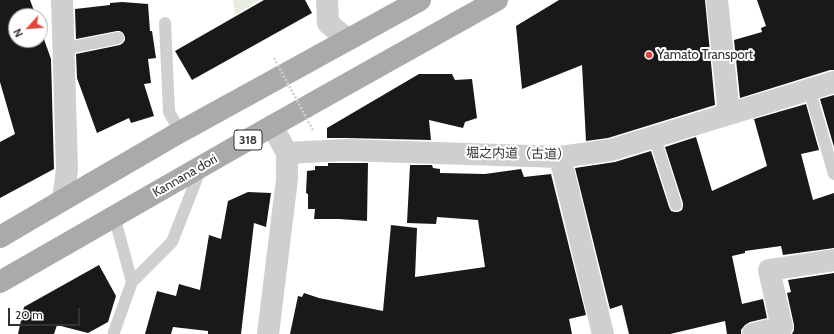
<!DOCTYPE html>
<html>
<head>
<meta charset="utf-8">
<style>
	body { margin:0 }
	#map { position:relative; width:834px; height:334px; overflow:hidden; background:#fff; font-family:Cabin,sans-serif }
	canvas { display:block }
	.north { position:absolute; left:8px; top:8px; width:40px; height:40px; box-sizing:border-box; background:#fff; border:1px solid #adadad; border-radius:50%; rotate:244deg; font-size:11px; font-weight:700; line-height:16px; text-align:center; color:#323232 }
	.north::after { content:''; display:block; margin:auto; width:14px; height:18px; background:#e54337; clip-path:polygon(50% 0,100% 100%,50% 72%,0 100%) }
	.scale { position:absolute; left:8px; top:308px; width:72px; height:18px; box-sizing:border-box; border:2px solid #323232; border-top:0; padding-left:5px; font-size:12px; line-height:14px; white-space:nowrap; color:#323232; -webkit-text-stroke:3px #fff; paint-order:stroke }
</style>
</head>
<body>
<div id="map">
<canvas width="834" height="334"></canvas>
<div class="north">N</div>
<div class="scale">20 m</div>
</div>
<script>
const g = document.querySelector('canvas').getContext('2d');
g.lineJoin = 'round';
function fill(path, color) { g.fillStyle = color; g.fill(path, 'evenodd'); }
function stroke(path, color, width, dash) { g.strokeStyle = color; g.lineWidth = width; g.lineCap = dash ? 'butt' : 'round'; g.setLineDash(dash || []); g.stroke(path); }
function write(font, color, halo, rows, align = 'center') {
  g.font = font + ' Cabin,"Noto Sans JP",sans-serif'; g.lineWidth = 4; g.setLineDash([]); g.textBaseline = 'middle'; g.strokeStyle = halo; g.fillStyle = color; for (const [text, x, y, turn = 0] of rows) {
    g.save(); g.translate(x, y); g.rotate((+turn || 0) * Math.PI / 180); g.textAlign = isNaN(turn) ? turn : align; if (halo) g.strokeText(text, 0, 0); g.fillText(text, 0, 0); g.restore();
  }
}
fill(new Path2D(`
	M233 0H260L235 15Z`), '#e6eee0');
fill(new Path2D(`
	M0 0H30L36 16H16V40H40V28L51 59 54 169 0 198V142L15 134 0 82Z
	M264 0H305L312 13 192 80 175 51Z
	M559 0H705L715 105 608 138 586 141 582 65 522 89 516 26Z
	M757 0H834V70H830L740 98 734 40 762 32 761 28 766 26Z
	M122 2 148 4 150 31H152L156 58 148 59 151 83 144 84 154 116 131 123 129 118 97 133 77 78 76 54 120 45 123 43 125 40V37L123 33 120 31H117L76 39 75 9 110 5V3Z
	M419 74H452L455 80 472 79 477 118 465 122 463 128 429 120 431 140 345 138H327V128Z
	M834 95V147L820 99Z
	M806 104 819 150 801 154 813 200 834 193V248L783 255 781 246 745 251V253L732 256 742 304 763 299 767 318 750 322 745 325 741 330V334H727L725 321 670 334H629L622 305 610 309 575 168 615 162 651 151 669 207 671 211 675 212H678L682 210 683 206V203L665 147 696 137 712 191 767 166 754 119Z
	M328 163H368L367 221 339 219H314L315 209H308V194L306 193 307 171 315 170V166H328Z
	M410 165H432L433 168 440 169V173L485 174 521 169 524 177 551 174 586 315 569 319 572 334H290L298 296 302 297 304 293 319 298 383 311 391 225 417 228 415 277 485 267 478 220 437 217 436 224 407 223Z
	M248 192 271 193 266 227 254 223 241 334H208V331L173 327 171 334H145L157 291 176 296 179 284 200 290 209 235 221 239 228 201Z
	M99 265 116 296 108 322 88 333 57 325 54 334H18L24 307Z
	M834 273V334H792L794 330V325L787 293 791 292 788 280Z`), '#191919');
stroke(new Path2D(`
	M165 23 169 112 180 132
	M63 49 118 38
	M809 89 834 174
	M654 136 676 205
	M114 216 132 282
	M114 332 132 282 172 242 201 168`), '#cfcfcf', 12);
stroke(new Path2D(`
	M62 0 67 169 63 200
	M327 0 328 23 348 40
	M717 0 729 114
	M287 153 345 150 560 157 611 150 834 82
	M560 157 603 334
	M268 334 287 179V153L272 126
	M753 334 782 327 769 270 834 260`), '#cfcfcf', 22);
stroke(new Path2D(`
	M0 237 63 200 180 132 420 0
	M0 282 272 126 497 0`), '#aaa', 22);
stroke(new Path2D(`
	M274 58 313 130`), '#cfcfcf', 2.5, [2, 2]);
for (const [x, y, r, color] of [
	[649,55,4,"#e54337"]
]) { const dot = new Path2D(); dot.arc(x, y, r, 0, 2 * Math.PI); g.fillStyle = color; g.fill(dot); stroke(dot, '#fff', 1.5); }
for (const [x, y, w] of [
	[248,140,28]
]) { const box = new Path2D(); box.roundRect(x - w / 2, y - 10, w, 20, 3); g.fillStyle = '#fff'; g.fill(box); stroke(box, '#323232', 1); }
write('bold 12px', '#323232', null, [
	["318",248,140]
]);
write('13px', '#323232', '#fff', [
	["Yamato Transport",657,55]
], 'left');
write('13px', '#323232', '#fff', [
	["堀之内道（古道）",518,154,1],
	["Kannana dori",185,176,-30]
]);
</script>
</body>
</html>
